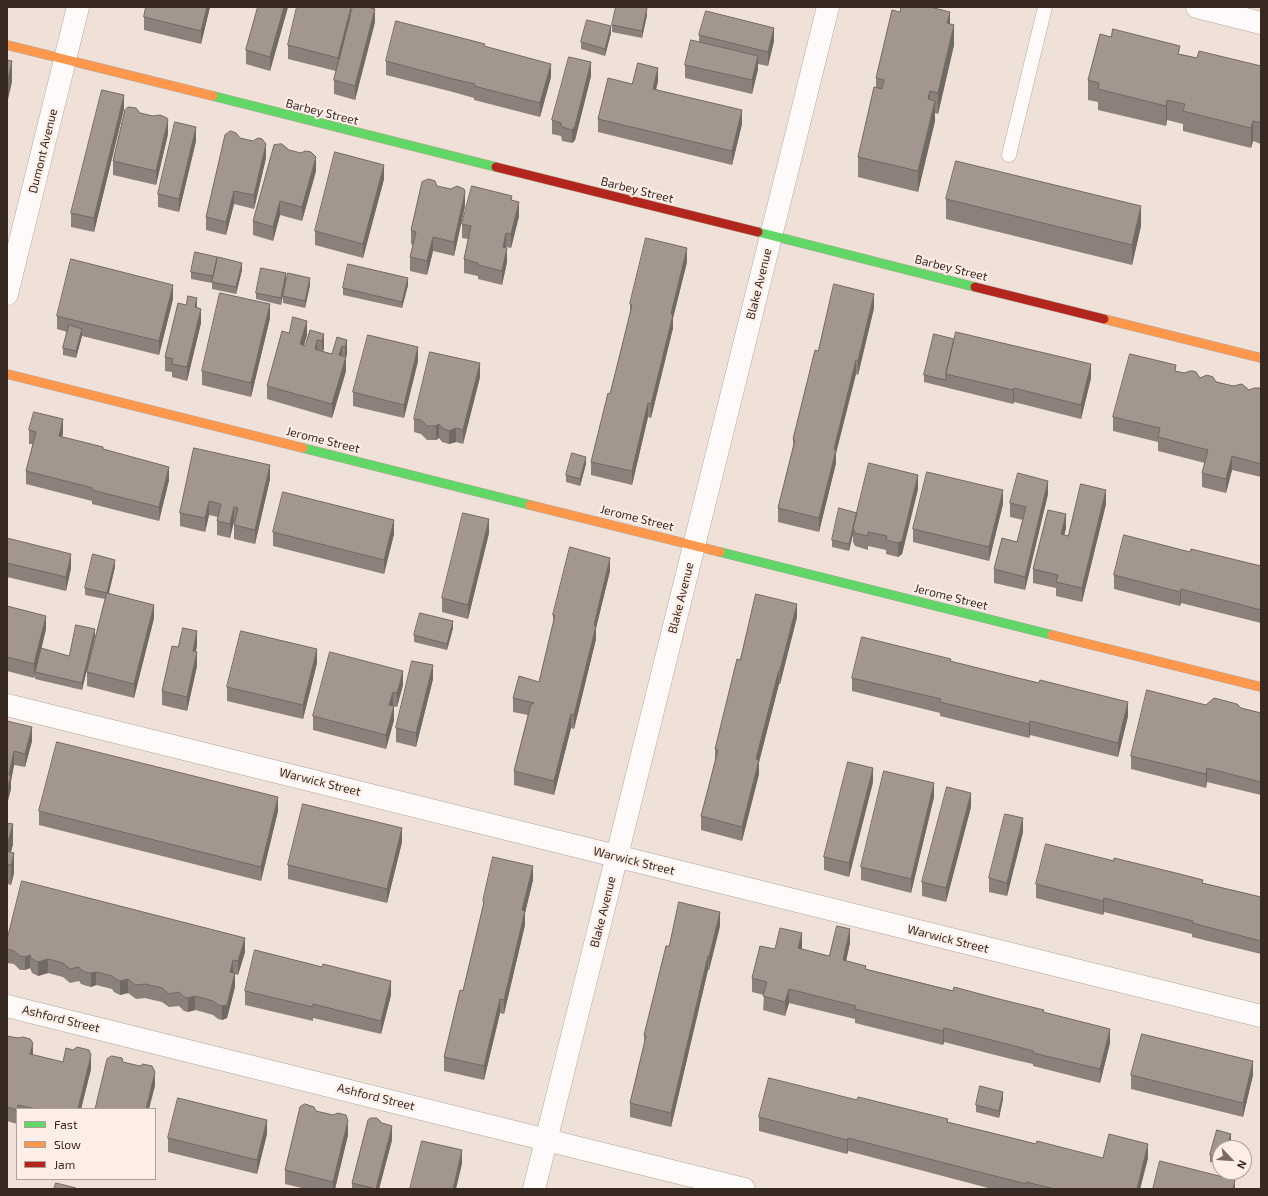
<!DOCTYPE html>
<html>
<head>
<meta charset="utf-8">
<style>
	body { margin:0 }
	#map { position:relative; width:1268px; height:1196px; overflow:hidden; background:#f0e1d8; font-family:"Exo 2",sans-serif }
	canvas { display:block }
	.frame { position:absolute; inset:0; border:8px solid #372922; pointer-events:none }
	.legend { position:absolute; left:16px; top:1108px; width:140px; height:72px; box-sizing:border-box; background:#fdefe7; border:1px solid #aea098; margin:0; padding:5px 7px; list-style:none; font-size:12px; color:#372922 }
	.legend li { display:flex; align-items:center; gap:8px; height:20px }
	.legend b { width:20px; border:1px solid #aea098 }
	.north { position:absolute; left:1212px; top:1140px; width:40px; height:40px; box-sizing:border-box; background:#fdefe7; border:1px solid #aea098; border-radius:50%; rotate:115deg; font-size:11px; font-weight:700; line-height:16px; text-align:center; color:#372922 }
	.north::after { content:''; display:block; margin:auto; width:14px; height:18px; background:#786962; clip-path:polygon(50% 0,100% 100%,50% 72%,0 100%) }
</style>
</head>
<body>
<div id="map">
<canvas width="1268" height="1196"></canvas>
<div class="frame"></div>
<ul class="legend">
<li><b style="height:5px;background:#63d668"></b>Fast</li>
<li><b style="height:5px;background:#ff974d"></b>Slow</li>
<li><b style="height:5px;background:#b3261e"></b>Jam</li>
</ul>
<div class="north">N</div>
</div>
<script>
const g = document.querySelector('canvas').getContext('2d');
g.lineJoin = 'round';
function stroke(path, color, width, dash) { g.strokeStyle = color; g.lineWidth = width; g.lineCap = dash ? 'butt' : 'round'; g.setLineDash(dash || []); g.stroke(path); }
function fill(path, color) { g.fillStyle = color; g.fill(path, 'evenodd'); }
function write(font, color, halo, rows, align = 'center') {
  g.font = font + ' "Exo 2",sans-serif'; g.lineWidth = 4; g.setLineDash([]); g.textBaseline = 'middle'; g.strokeStyle = halo; g.fillStyle = color; for (const [text, x, y, turn = 0] of rows) {
    g.save(); g.translate(x, y); g.rotate((+turn || 0) * Math.PI / 180); g.textAlign = isNaN(turn) ? turn : align; if (halo) g.strokeText(text, 0, 0); g.fillText(text, 0, 0); g.restore();
  }
}
const lane = new Path2D(`
	M1009 155 1045 7`);
const street = new Path2D(`
	M1197 7 1261 23
	M7 294 78 7
	M7 705 1261 1016
	M7 1006 744 1189
	M534 1189 828 7`);
const fast = new Path2D(`
	M213 96 496 167
	M758 232 975 287
	M303 448 530 505
	M720 552 1052 635`);
const slow = new Path2D(`
	M7 45 213 96
	M1104 319 1261 358
	M7 374 303 448
	M530 505 720 552
	M1052 635 1261 687`);
const jam = new Path2D(`
	M496 167 758 232
	M975 287 1104 319`);
stroke(lane, '#b1a49d', 15);
stroke(street, '#b1a49d', 23);
stroke(fast, '#b1a49d', 10);
stroke(slow, '#b1a49d', 10);
stroke(jam, '#b1a49d', 10);
stroke(lane, '#fdfaf9', 14);
stroke(street, '#fdfaf9', 22);
stroke(fast, '#63d668', 9);
stroke(slow, '#ff974d', 9);
stroke(jam, '#b3261e', 9);
fill(new Path2D(`
	M146 7H210L201 44 144 30V17Z
	M258 7H288L270 71 246 64V50Z
	M374 7 375 22 355 100 334 94V80L336 71 288 59V45Z
	M647 15 642 38 612 32V25Z
	M950 24 954 45 938 114 935 113V121L918 192 858 177V157L876 87V78Z
	M611 33 605 56 581 49V42Z
	M699 35 774 41 768 66 758 64V69L752 94 685 78V65L699 42Z
	M485 47 551 77 540 117 474 100V98L453 92 386 75V61Z
	M1180 54 1197 58 1261 66V144L1253 141 1251 148 1183 131V124L1167 120 1166 126 1098 110V102L1088 100V80Z
	M591 76 575 140 572 143 562 141 561 136 552 134V120Z
	M658 81 656 89 742 124 732 165 598 132V119L632 84Z
	M124 109 94 232 71 227V213Z
	M140 113 168 134 156 185 113 175V161Z
	M240 138 266 158 254 209 234 204 226 235 206 230V217Z
	M196 141 179 212 158 207V194Z
	M316 171 302 221 280 215 273 241 253 235V221Z
	M384 179 363 258 315 245V231Z
	M437 186 465 206 454 256 433 251 427 275 410 271V257L413 245 411 244V230Z
	M946 199 1141 226 1132 265 946 219Z
	M512 200 519 216 511 248 506 247V248L507 262 502 285 478 279V276L464 273V259L468 239 462 238V224Z
	M687 262 673 318V328L651 418 648 417 632 485 591 475V462L610 394 630 315V304Z
	M217 264 242 270 236 294 212 289V283L191 279V272Z
	M286 280 281 305 256 299V293Z
	M310 285 305 308 283 303V296Z
	M408 285 402 308 343 295V288Z
	M173 299 159 355 82 336 76 358 63 355V348L67 332 57 329V316Z
	M197 308 201 323 187 381 172 377V372L165 371V357Z
	M874 308 858 375 856 374 836 453V463L819 532 778 522V508L793 447V439L818 351Z
	M270 318 251 397 202 385V371Z
	M289 333 307 335 304 345 305 346 324 334V348L323 351 332 354 347 340V354L346 357V371L332 418 267 399V386Z
	M934 334 1091 378 1081 419 1014 402 1013 404 924 382V375Z
	M418 361 404 418 353 406V392Z
	M1176 371 1249 390 1261 389V477L1232 470 1226 493 1202 487V473L1205 463 1158 451V442L1113 431V417Z
	M480 377 463 444 456 442 449 444 442 442 439 438 436 440H427L421 434 414 432V419Z
	M29 430 63 433 62 437 103 449 169 480 159 521 92 504V501L26 484V471L33 444H29Z
	M194 448 270 479 255 544 234 539V525L235 521H234L230 538 217 535V521L218 517 209 515 205 532 180 526V513Z
	M586 464 580 486 566 482V475Z
	M918 489 902 554 898 557 886 554V550L868 546V550L855 546 853 542V534L849 551 832 547V540L857 513Z
	M1048 494 1025 590 994 583V569L1017 542 1023 520 1010 517V503Z
	M1003 504 989 561 913 542V529Z
	M1106 504 1082 602 1056 596V588L1033 583V569L1066 528 1064 535 1068 536Z
	M273 532 394 534 384 574 273 546Z
	M489 533 468 619 442 612V598Z
	M7 538 71 568 66 591 7 577Z
	M1190 552 1261 566V623L1181 603 1180 606 1114 589V575Z
	M115 567 109 593 154 618 134 698 87 686V672L105 599 85 595V588Z
	M610 571 596 628V639L574 729 571 728 554 795 514 785V771L528 715 513 712V698L539 682 553 625V615Z
	M7 606 46 629 41 649 69 656 95 636 82 690 35 679V675L34 678 7 671Z
	M797 617 780 684H779L759 762V774L742 841 701 830V816L715 762V749L740 660Z
	M453 628 447 650 414 642V635Z
	M197 645 196 652 197 666 187 711 162 705V691L178 647Z
	M951 661 1128 716 1118 757 1030 735 1029 738 940 716V713L852 691V678Z
	M317 663 303 719 227 701V687Z
	M433 679 416 747 396 742V728Z
	M403 685 397 707 392 706 394 720 386 749 313 730V716Z
	M1206 705 1241 708 1261 713V795L1207 782 1206 788 1131 769V756Z
	M7 721 32 741 25 767 14 765 11 781V789L7 804Z
	M873 782 849 877 824 870V857Z
	M934 797 911 893 861 880V867Z
	M971 807 946 902 922 896V882Z
	M39 811H278L261 881 39 825Z
	M7 823 13 844 11 852 14 873 11 885 7 884Z
	M1023 832 1007 896 989 892V878Z
	M402 842 387 903 288 879V865Z
	M533 880 525 913V925L504 1014 500 1013 484 1080 444 1071V1057L463 991 483 908V901Z
	M1203 883 1261 897V954L1192 937V934L1104 912 1103 915 1036 898V884Z
	M720 926 709 970H708L671 1127 630 1117V1103L644 1045V1035L669 946Z
	M7 940 245 952 238 975 235 974V987L227 1018 222 1020 218 1019 213 1015 203 1012 195 1010 188 1012 184 1011 179 1006 169 1007 162 1002 153 1000 145 998 136 999 128 993 120 995 114 992 112 989 96 985 91 987 87 986 81 984 79 981 70 983 63 977 48 973 38 976 32 973 30 968 25 970H20L14 964 7 963Z
	M850 943 846 961 866 969 1044 1013 1110 1043 1100 1083 1033 1066V1064L1011 1059 944 1042 943 1045 855 1023V1019L789 1003 785 1016 763 1010 764 995 752 992V978L775 949 802 947V949L829 956Z
	M245 991 391 995 381 1034 313 1018V1021L245 1005Z
	M7 1036 33 1055 91 1069 81 1109H17V1124L7 1121Z
	M1131 1075H1253L1243 1117 1131 1089Z
	M1003 1099 999 1118 976 1112V1105Z
	M316 1111 348 1135 335 1189H306L285 1184V1170Z
	M759 1117 948 1122 1036 1144 1103 1158H1148L1140 1189H992L848 1151 847 1154 759 1131Z
	M1217 1130 1231 1134V1141L1229 1148H1220V1165L1210 1162V1155Z
	M267 1134 257 1174 168 1152V1138Z
	M392 1140 379 1189H352V1183Z`), '#8b817a');
fill(new Path2D(`
	M207 7H210L201 44V31Z
	M284 7H288L270 71V57Z
	M351 7H352L338 72V58Z
	M647 8V15L642 38V31Z
	M375 9V22L355 100V86Z
	M950 12V32L947 23Z
	M954 25V45L938 114V93Z
	M611 26V33L605 56V49Z
	M774 28V41L768 66V52Z
	M758 56V69L752 94V80Z
	M12 61V82L7 104V84Z
	M591 62V76L575 140 572 143V130Z
	M551 64V77L540 117V103Z
	M658 68V81L653 102V89Z
	M930 91V112L928 99Z
	M124 95V109L94 232V218Z
	M1167 100V120L1166 126V106Z
	M935 101V121L918 192V171Z
	M742 110V124L732 165V151Z
	M168 120V134L156 185V171Z
	M1253 121V141L1251 148V128Z
	M196 127V141L179 212V199Z
	M266 144V158L254 209V195Z
	M316 157V171L302 221V207Z
	M384 165V179L363 258V244Z
	M234 191V204L226 235V222Z
	M465 192V206L454 256V242Z
	M280 201V215L273 241V227Z
	M519 202V216L511 248V234Z
	M1141 206V226L1132 265V245Z
	M506 233V247L503 261V247Z
	M433 237V251L427 275V261Z
	M507 248V262L502 285V271Z
	M687 248V262L673 318V328L651 418V404L671 314Z
	M217 257V264L213 283V276Z
	M242 263V270L236 294V287Z
	M286 273V280L281 305V298Z
	M310 278V285L305 308V301Z
	M408 278V285L402 308V302Z
	M173 285V299L159 355V341Z
	M874 294V308L858 375V361Z
	M197 298V312L195 307Z
	M270 304V318L251 397V383Z
	M201 309V323L187 381V367Z
	M307 321V335L300 358V344Z
	M82 329V336L76 358V351Z
	M324 334V348L322 355V341Z
	M317 340V354L315 349Z
	M347 340V354L345 360V347Z
	M342 346V360L339 355Z
	M418 347V361L404 418V405Z
	M346 357V371L332 418V404Z
	M856 360V374L836 453V463L819 532V518L834 449Z
	M480 363V377L463 444V430Z
	M1091 364V378L1081 419V405Z
	M1014 388V402L1013 404V390Z
	M648 403V417L632 485V471Z
	M63 419V433L59 450V436Z
	M439 424V438L436 440V426Z
	M456 428V442L449 444V431Z
	M1232 456V470L1226 493V479Z
	M586 457V464L580 486V479Z
	M270 465V479L255 544V530Z
	M169 467V480L159 521V507Z
	M918 475V489L902 554 898 557V543Z
	M1048 481V494L1025 590V577Z
	M1003 490V504L989 561V547Z
	M1106 490V504L1082 602V588Z
	M209 501V515L205 532V518Z
	M234 507V521L230 538V524Z
	M857 513 853 528V534L849 551V544Z
	M1066 514V528L1061 548V534Z
	M489 519V533L468 619V605Z
	M394 520V534L384 574V560Z
	M71 554V568L66 591V577Z
	M610 558V571L596 628V639L574 729V715L594 625Z
	M115 560V567L107 600V593Z
	M1181 589V603L1180 606V592Z
	M797 604V617L780 684V670Z
	M154 605V618L134 698V684Z
	M46 616V629L36 672H35L34 678V664Z
	M453 621V628L447 650V644Z
	M95 629V636L82 690V683Z
	M197 631V645L193 665V651Z
	M317 649V663L303 719V705Z
	M197 652V666L187 711V697Z
	M433 665V679L416 747V733Z
	M779 670V684L759 762V774L742 841V827L756 759Z
	M403 671V685L397 707V693Z
	M393 692V706L389 719V705Z
	M1128 702V716L1118 757V743Z
	M394 706V720L386 749V735Z
	M571 714V728L554 795V781Z
	M1030 721V735L1029 738V724Z
	M32 727V741L25 767V754Z
	M14 751V765L11 781V789L7 804V790L9 775Z
	M873 768V782L849 877V863Z
	M1207 768V782L1206 788V774Z
	M934 783V797L911 893V879Z
	M971 793V807L946 902V888Z
	M278 797V811L261 881V867Z
	M1023 818V832L1007 896V883Z
	M13 824V844L9 859 7 861V841Z
	M402 828V842L387 903V889Z
	M14 853V873L11 885V865Z
	M533 866V880L525 913V925L504 1014V1000L522 910Z
	M1104 898V912L1103 915V901Z
	M720 912V926L709 970V957Z
	M850 929V943L843 974V960Z
	M802 933V947L798 962V948Z
	M245 938V952L238 975V961Z
	M30 955V968L25 970V957Z
	M708 956V970L671 1127V1113Z
	M48 959V973L38 976V962Z
	M233 960V974L230 972Z
	M96 972V985L91 987V973Z
	M235 973V987L227 1018 222 1020V1006Z
	M128 979V993L120 995V981Z
	M391 981V995L381 1034V1021Z
	M789 989V1003L785 1016V1002Z
	M195 996V1010L188 1012V998Z
	M500 999V1013L484 1080V1066Z
	M944 1028V1042L943 1045V1031Z
	M1110 1029V1043L1100 1083V1069Z
	M33 1043V1057L30 1054Z
	M91 1055V1069L81 1109H78Z
	M1253 1061V1075L1243 1117V1103Z
	M155 1072V1086L149 1109H146Z
	M1003 1092V1099L999 1118V1111Z
	M267 1120V1134L257 1174V1160Z
	M348 1121V1135L335 1189H333V1182Z
	M392 1126V1140L379 1189H376Z
	M1231 1134V1141L1229 1148H1226Z
	M848 1138V1151L847 1154V1140Z
	M1148 1144V1158L1140 1189H1137Z
	M462 1150V1164L456 1189H453Z
	M1235 1180V1189H1233Z`), '#716963');
const building = new Path2D(`
	M146 7H207L201 31 144 17Z
	M258 7H284L270 57 246 50Z
	M297 7H351L338 58 288 45Z
	M353 7H371V8L375 9 355 86 334 80Z
	M616 7H644L647 8 642 31 612 25Z
	M901 7H930L950 12 947 23 954 25 938 93 930 91 928 99 935 101 918 171 858 157 874 87 882 89 884 80 876 78 892 10 900 12Z
	M706 11 774 28 768 52 699 35Z
	M587 20 611 26 605 49 581 42Z
	M396 21 485 44 484 46 551 64 540 103 474 86 475 84 453 79 386 61Z
	M1113 29 1180 46 1178 54 1197 58 1199 51 1261 66V123L1253 121 1251 128 1183 111 1185 104 1167 100 1166 106 1098 89 1099 83 1088 80 1100 34 1111 37Z
	M691 40 758 56 752 80 685 65Z
	M569 57 591 62 575 126 572 130 562 127 561 123 552 120Z
	M7 60 12 61 7 84Z
	M638 63 658 68 653 89 742 110 732 151 598 119 608 78 632 84Z
	M102 90 124 95 94 218 71 213Z
	M128 107 136 108 140 113 153 116 160 115 167 118 168 120 156 171 113 161 125 110Z
	M175 122 196 127 179 199 158 194Z
	M231 131 236 133 240 138 253 141 258 138 262 139 266 144 254 195 234 191 226 222 206 217 225 135Z
	M282 144 289 150 301 153 305 151 311 152 316 157 302 207 280 201 273 227 253 221 274 145Z
	M335 152 384 165 363 244 315 231Z
	M956 161 1141 206 1132 245 946 199Z
	M429 179 435 181 437 186 451 189 457 186 464 189 465 192 454 242 433 237 427 261 410 257 416 232 411 230 422 182Z
	M472 186 512 196 511 200 519 202 511 234 506 233 503 247 507 248 502 271 478 265V263L464 259 471 226 462 224Z
	M646 238 687 248 671 314 673 315 651 404 648 403 632 471 591 462 608 393 610 394 621 350 632 305 630 304Z
	M195 252 217 257 213 276 191 272Z
	M218 257 242 263 236 287 212 282Z
	M71 259 173 285 159 341 57 316Z
	M348 264 408 278 402 302 343 288Z
	M261 268 286 273 281 298 256 293Z
	M288 273 310 278 305 301 283 296Z
	M834 284 874 294 858 361 856 360 834 449 836 450 819 518 778 508 795 440 793 439 815 350 818 351Z
	M220 293 270 304 251 383 202 371Z
	M188 296 197 298 195 307 201 309 187 367 172 364 173 359 165 357 178 303 186 305Z
	M293 317 307 321 300 344 305 346 310 330 324 334 322 341 317 340 315 349 324 352 332 354 337 337 347 340 345 347 342 346 339 355 346 357 332 404 267 386 282 331 289 333Z
	M69 325 82 329 76 351 63 348Z
	M956 332 1091 364 1081 405 1014 388 1013 390 946 374Z
	M934 334 954 339 946 374V380L924 375Z
	M368 335 418 347 404 405 353 392Z
	M430 352 480 363 463 430 456 428 449 431 442 428 439 424 436 426H427L421 420 414 419Z
	M1130 354 1176 365 1175 371 1184 373 1190 371H1193L1196 372 1200 378 1207 375 1213 377 1216 382 1233 386 1242 384 1249 390 1254 388H1259L1261 389V464L1232 456 1226 479 1202 473 1208 450 1158 437 1160 428 1113 417Z
	M34 412 63 419 59 436 103 447V449L169 467 159 507 92 490 93 488 26 471 36 432 29 430Z
	M194 448 270 465 255 530 234 525 238 508 234 507 230 524 217 521 221 504 209 501 205 518 180 513Z
	M572 453 586 457 580 479 566 475Z
	M869 463 918 475 902 541 898 543 886 540 887 536 868 532V536L855 533 853 528Z
	M927 472 1003 490 989 547 913 529Z
	M1018 473 1048 481 1025 577 994 569 1002 538 1017 542 1026 507 1010 503Z
	M1081 484 1106 490 1082 588 1056 582 1058 575 1033 569 1048 510 1066 514 1061 534 1068 536Z
	M283 492 394 520 384 560 273 532Z
	M839 508 857 513 849 544 832 540Z
	M463 513 489 519 468 605 442 598Z
	M1124 535 1190 552 1191 549 1261 566V610L1181 589 1180 592 1114 575Z
	M7 538 71 554 66 577 7 563Z
	M570 547 610 558 594 625 596 626 574 715 571 714 554 781 514 771 531 704H533L534 703 513 698 519 676 539 682 555 615H553Z
	M93 554 115 560 107 593 85 588Z
	M107 593 154 605 134 684 87 672Z
	M756 594 797 604 780 670H779L756 759 759 760 742 827 701 816 718 750 715 749 737 659 740 660Z
	M7 606 46 616 34 664 7 657Z
	M420 613 453 621 447 644 414 635Z
	M76 625 95 629 82 683 35 672 41 648 69 656Z
	M183 628 197 631 193 651 197 652 187 697 162 691 172 646 178 647Z
	M241 631 317 649 303 705 227 687Z
	M862 637 951 659 950 661 1018 678 1039 683 1040 680 1128 702 1118 743 1030 721 1029 724 940 702 941 699 852 678Z
	M330 652 403 671 397 693 393 692 389 705 394 706 386 735 313 716Z
	M412 661 433 665 416 733 396 728Z
	M1147 690 1206 705 1214 698 1237 704 1241 708 1261 713V782L1207 768 1206 774 1131 756Z
	M7 721 32 727 25 754 14 751 9 775 11 776 7 790Z
	M57 742 278 797 261 867 39 811Z
	M848 762 873 768 849 863 824 857Z
	M884 771 934 783 911 879 861 867Z
	M947 787 971 793 946 888 922 882Z
	M303 804 402 828 387 889 288 865Z
	M1005 814 1023 818 1007 883 989 878Z
	M7 823 13 824 9 839 7 841Z
	M1046 844 1114 861V858L1180 874 1203 880 1202 883 1261 897V941L1192 923 1193 921 1104 898 1103 901 1036 884Z
	M7 851 14 853 11 865 7 864Z
	M493 857 533 866 522 910 525 911 504 1000 500 999 484 1066 444 1057 460 990 463 991 484 902 483 901Z
	M22 881 245 938 238 961 233 960 230 972 235 973 227 1005 222 1006 218 1005 213 1001 203 998 195 996 188 998 184 997 179 992 169 994 162 988 145 984 136 985 128 979 120 981 114 978 112 976 96 972 91 973H87L81 970 79 967 70 969 63 963 48 959 38 962 32 959 30 955 25 957 20 956 14 951 7 949V940Z
	M679 902 720 912 709 957 708 956 671 1113 630 1103 646 1036 644 1035 666 946H669Z
	M837 926 850 929 843 960 866 966 865 969 953 991 954 987 999 999 1044 1010 1043 1012 1110 1029 1100 1069 1033 1053V1051L1011 1045 944 1028 943 1031 855 1009 856 1006 789 989 785 1002 763 996 767 982 752 978 760 946 775 949 780 928 802 933 798 948 829 956Z
	M255 950 322 967 323 964 391 981 381 1021 313 1004V1007L245 991Z
	M1142 1034 1253 1061 1243 1103 1131 1075Z
	M7 1036 18 1038 23 1037 30 1039 33 1043 30 1054 63 1062 66 1048 73 1050 77 1047 89 1050 91 1055 78 1109H36L18 1105 17 1110 7 1107Z
	M112 1056 122 1058 123 1062 140 1066 143 1064 152 1066 155 1072 146 1109H95L107 1059Z
	M769 1078 857 1100 858 1097 948 1119 947 1122 992 1133 1036 1144 1037 1141 1103 1158 1109 1134 1148 1144 1137 1189H1055L1026 1182V1184L848 1138 847 1140 759 1117Z
	M980 1086 1003 1092 999 1111 976 1105Z
	M178 1098 267 1120 257 1160 168 1138Z
	M305 1104 314 1107 316 1111 333 1115 338 1113 346 1115 348 1121 333 1182 285 1170 300 1107Z
	M371 1118H377L382 1123 392 1126 376 1189 352 1183 368 1120Z
	M1217 1130 1231 1134 1226 1148H1220V1158L1210 1155Z
	M422 1141 462 1150 453 1189H410Z
	M1160 1161 1235 1180 1233 1189H1153Z
	M56 1183 76 1188V1189H54Z`);
fill(building, '#a2968e');
stroke(building, '#716963', 1);
write('12px', '#372922', '#fdefe7', [
	["Barbey Street",322,112,14],
	["Dumont Avenue",43,151,-76],
	["Barbey Street",637,190,14],
	["Barbey Street",951,268,14],
	["Blake Avenue",759,284,-76],
	["Jerome Street",323,440,14],
	["Jerome Street",637,518,14],
	["Jerome Street",951,597,14],
	["Blake Avenue",681,598,-76],
	["Warwick Street",320,782,14],
	["Warwick Street",634,861,14],
	["Blake Avenue",603,912,-76],
	["Warwick Street",948,939,14],
	["Ashford Street",61,1019,14],
	["Ashford Street",376,1097,14]
]);
</script>
</body>
</html>
